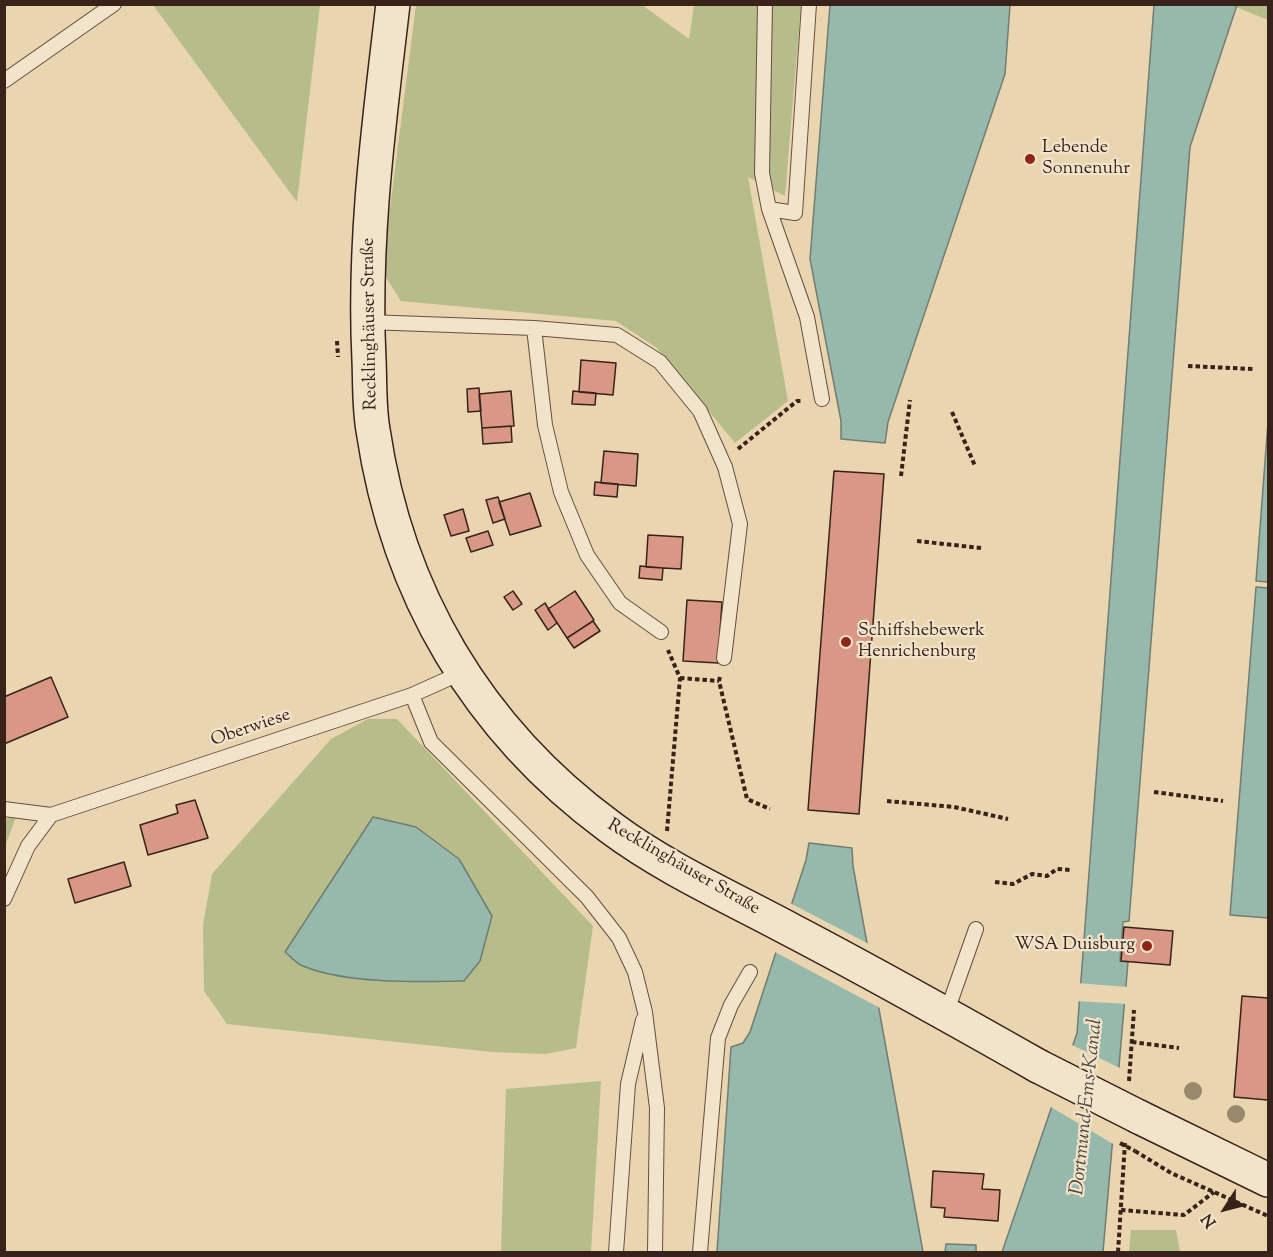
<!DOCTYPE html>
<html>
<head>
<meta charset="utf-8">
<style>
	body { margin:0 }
	#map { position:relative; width:1273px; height:1257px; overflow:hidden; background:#e9d5af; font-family:"Sorts Mill Goudy",serif }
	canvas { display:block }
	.frame { position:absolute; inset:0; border:6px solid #39221a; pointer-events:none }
	.north { position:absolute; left:1195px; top:1179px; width:60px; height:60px; -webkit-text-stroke:4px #f1e4cb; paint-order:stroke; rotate:234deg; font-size:16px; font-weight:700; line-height:24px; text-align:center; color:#39221a }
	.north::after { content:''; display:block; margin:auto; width:21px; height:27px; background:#39221a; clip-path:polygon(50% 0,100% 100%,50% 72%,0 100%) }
</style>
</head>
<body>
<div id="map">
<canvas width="1273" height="1257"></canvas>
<div class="frame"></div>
<div class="north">N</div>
</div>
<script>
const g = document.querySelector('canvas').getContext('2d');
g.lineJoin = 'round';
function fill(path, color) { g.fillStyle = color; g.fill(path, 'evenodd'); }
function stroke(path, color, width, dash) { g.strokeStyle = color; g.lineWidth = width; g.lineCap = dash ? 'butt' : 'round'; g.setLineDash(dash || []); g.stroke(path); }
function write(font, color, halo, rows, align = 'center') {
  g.font = font + ' "Sorts Mill Goudy",serif'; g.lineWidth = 4.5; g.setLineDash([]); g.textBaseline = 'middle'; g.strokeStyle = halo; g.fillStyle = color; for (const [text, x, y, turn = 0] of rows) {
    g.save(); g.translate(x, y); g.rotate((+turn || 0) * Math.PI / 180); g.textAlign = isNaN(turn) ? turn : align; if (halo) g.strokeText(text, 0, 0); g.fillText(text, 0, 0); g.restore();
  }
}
fill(new Path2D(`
	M153 5H320L297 202Z
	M416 5H642L689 39 694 5H801L785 196 748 177 788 401 735 443 657 348 616 321 401 301 382 271Z
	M1237 5H1268V20L1236 7Z
	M368 719H397L593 926 576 1048 546 1054 492 1052 227 1024 204 991 203 925 212 874 331 739Z
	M16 817 5 846V819Z
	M601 1081 591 1252H501L506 1089Z
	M1131 1230H1176L1180 1252H1129Z`), '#b6bd8b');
const water = new Path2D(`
	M830 5H1010L1005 74 888 422 885 443 841 439V421L810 259Z
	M1154 5H1237L1190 147 1129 921 1123 922 1120 961 1128 962 1103 1252H1002L1077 1033Z
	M1268 422V582L1256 581Z
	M1256 587 1268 588V918L1230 915Z
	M373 817 416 827 459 859 492 916 480 961 464 981C418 982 346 984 303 966 297 964 291 957 285 952Z
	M809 843 852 848 853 866 923 1252H717L731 1047 743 1043 750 1032 806 860Z
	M946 1244 976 1245V1252H945Z`);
fill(water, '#97b9ab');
stroke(water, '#717d71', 1.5);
fill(new Path2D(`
	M788 902 869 944 880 1008 773 951Z
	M1076 983 1128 987 1127 1004 1075 1001Z
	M1070 1044 1122 1069 1115 1145 1049 1106Z`), '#e9d5af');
const building = new Path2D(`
	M581 360 616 363 613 395 579 392Z
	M479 388 481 411 468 412 467 389Z
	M511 391 514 426 482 428 479 394Z
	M573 391 596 393 595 405 572 404Z
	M511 426 512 442 483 444 482 428Z
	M604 451 638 454 636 486 601 483Z
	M834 471 884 474 859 814 808 810Z
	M595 482 618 484 617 497 594 495Z
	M530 493 541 526 510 535 499 502Z
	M498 497 505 519 493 523 486 500Z
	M463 509 469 531 451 536 444 515Z
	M488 531 493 545 471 552 466 538Z
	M648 535 683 537 681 569 646 567Z
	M640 566 663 568 662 580 639 578Z
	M513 591 522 604 513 610 504 597Z
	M575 591 594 620 567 638 548 609Z
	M687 600 722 602 718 663 683 661Z
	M545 603 557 623 548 630 535 610Z
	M593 621 600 631 574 648 567 638Z
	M51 677 68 717 4 744V697Z
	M195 800 208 838 148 855 140 825 178 813 176 805Z
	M124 862 131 886 75 903 68 879Z
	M1124 927 1173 931 1170 965 1121 961Z
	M1242 996 1268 998V1100L1234 1097Z
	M933 1171 984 1174 982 1189 1000 1190 998 1221 944 1217 945 1208 931 1207Z`);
fill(building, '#d89885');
stroke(building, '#39221a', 1.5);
const service = new Path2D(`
	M765 4 762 173 769 209 795 213 809 4
	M4 81 114 4
	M769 209 807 317 822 399
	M367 322 534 328 545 425 561 492 587 555 620 603 661 632
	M534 328 617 335 660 362 700 411 725 467 740 524 724 658
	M412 695 431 742 587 897 619 938 635 972 645 1012 657 1108 655 1252
	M4 809 51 815
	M4 899 28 846 51 815 412 695 461 673
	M946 1014 976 929
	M616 1252 628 1084 643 1020
	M700 1252 718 1038 731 1005 750 972`);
const secondary = new Path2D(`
	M393 4C379 123 363 241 369 360 370 383 369 407 373 430 397 593 477 729 610 827 666 869 732 898 793 931 875 974 957 1020 1038 1066
	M1139 1117 1268 1180`);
stroke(service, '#654f3f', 16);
stroke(secondary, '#39221a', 36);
stroke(new Path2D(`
	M337 341 338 357
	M1188 366 1253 369
	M952 412 975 466
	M738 449 797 401H803
	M901 476 910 400
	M917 541 981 548
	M720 677 719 681 747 799 770 809
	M680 678 719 681
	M1154 792 1223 801
	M887 801 954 807 1008 819
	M667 831 680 678 668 650
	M995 882 1013 884 1032 874 1047 876 1057 869 1071 870
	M1132 1042 1179 1048
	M1129 1081 1134 1010
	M1135 1151 1171 1173 1268 1216
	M1121 1210 1184 1215 1214 1192
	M1118 1252 1125 1143`), '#39221a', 4, [4.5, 3]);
stroke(service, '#f1e4cb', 14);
stroke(secondary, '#f1e4cb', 33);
const secondaryBridge = new Path2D(`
	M1038 1066 1139 1117`);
stroke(secondaryBridge, '#39221a', 36, []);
stroke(new Path2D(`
	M1120 1143 1135 1151`), '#39221a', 4, [4.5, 3]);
stroke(secondaryBridge, '#f1e4cb', 33);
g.fillStyle = '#99886c';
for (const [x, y] of [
	[1193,1091],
	[1236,1114]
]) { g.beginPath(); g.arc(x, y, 9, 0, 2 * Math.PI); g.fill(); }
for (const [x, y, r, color] of [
	[1030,159,6,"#8f2418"],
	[846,642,6,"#8f2418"],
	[1147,946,6,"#8f2418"]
]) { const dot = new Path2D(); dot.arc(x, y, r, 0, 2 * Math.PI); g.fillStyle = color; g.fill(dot); stroke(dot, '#f1e4cb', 2); }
write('18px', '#39221a', '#f1e4cb', [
	["Lebende",1042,149],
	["Sonnenuhr",1042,170],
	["Schiffshebewerk",858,632],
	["Henrichenburg",858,653],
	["WSA Duisburg",1135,946,"right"]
], 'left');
write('18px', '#39221a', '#f1e4cb', [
	["Recklinghäuser Straße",371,324,-91],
	["Oberwiese",251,729,-19],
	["Recklinghäuser Straße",683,868,30]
]);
write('italic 20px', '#50483e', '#f1e4cb', [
	["Dortmund-Ems-Kanal",1088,1107,-84]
]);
</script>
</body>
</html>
